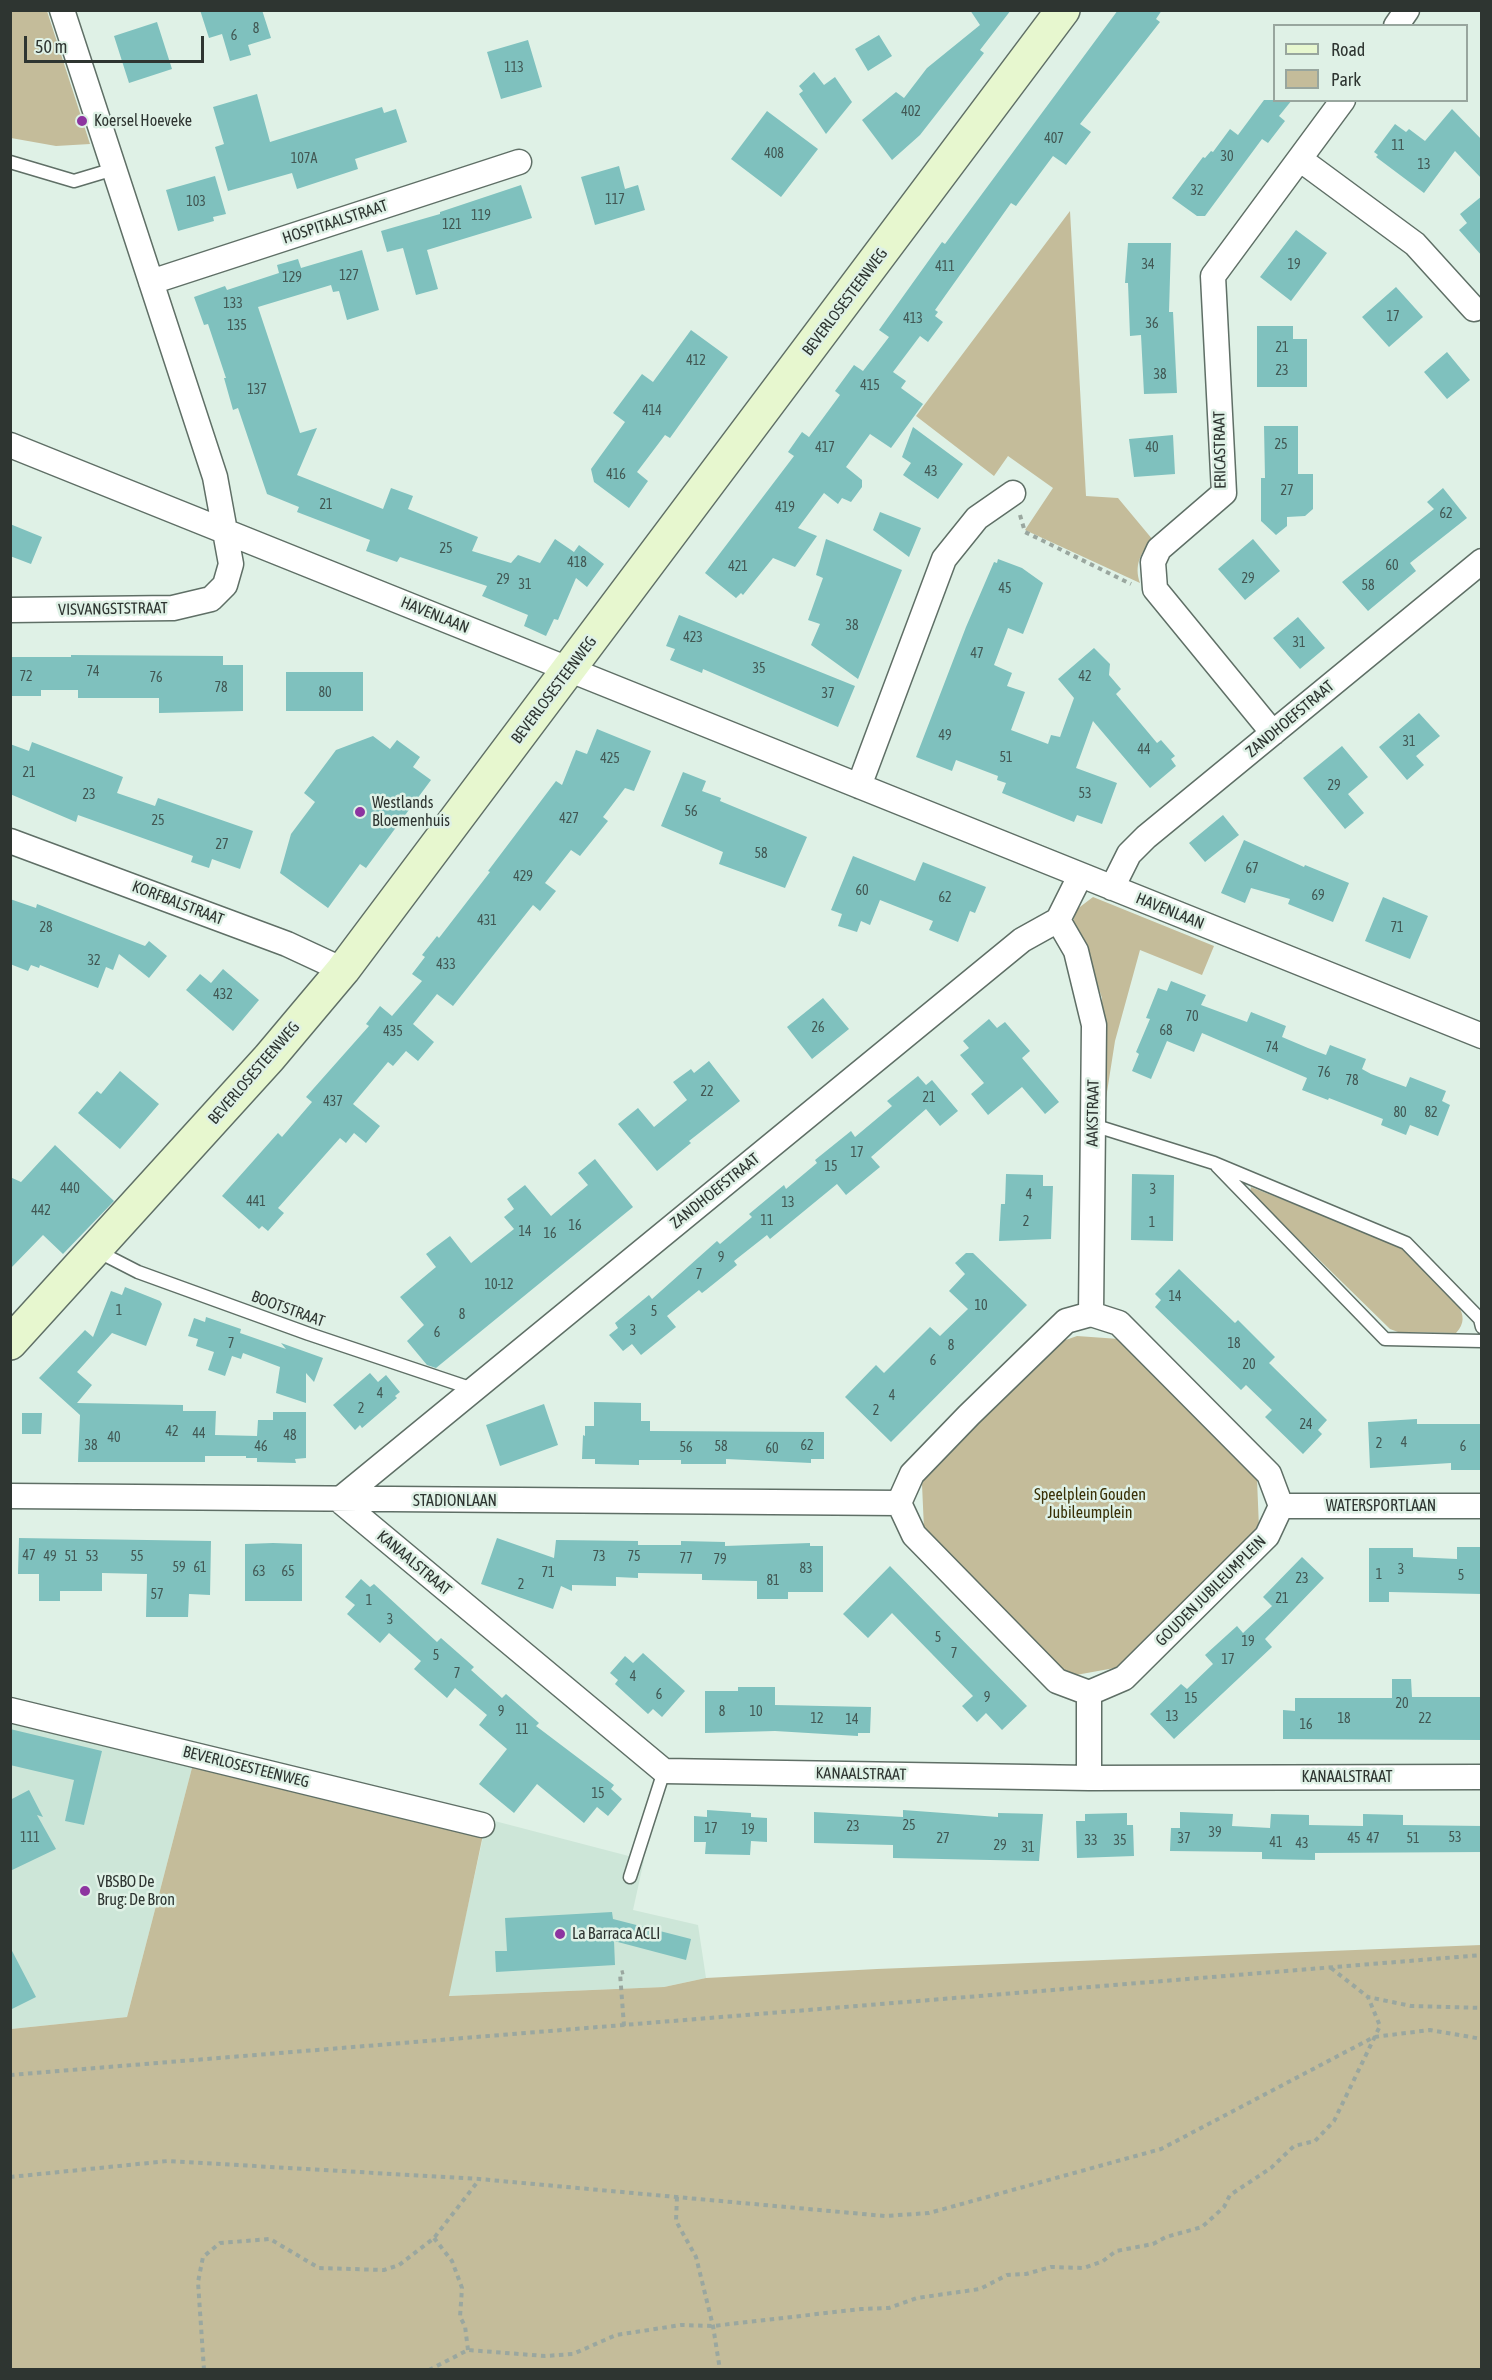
<!DOCTYPE html>
<html>
<head>
<meta charset="utf-8">
<style>
	body { margin:0 }
	#map { position:relative; width:1492px; height:2380px; overflow:hidden; background:#dff1e6; font-family:"Asap Condensed",sans-serif }
	canvas { display:block }
	.frame { position:absolute; inset:0; border:12px solid #2e3531; pointer-events:none }
	.legend { position:absolute; left:1273px; top:24px; width:195px; height:78px; box-sizing:border-box; background:#dff1e6; border:2px solid #98a69e; margin:0; padding:8px 10px; list-style:none; font-size:18px; color:#2e3531 }
	.legend li { display:flex; align-items:center; gap:12px; height:30px }
	.legend b { width:30px; border:2px solid #98a69e }
	.scale { position:absolute; left:24px; top:36px; width:180px; height:27px; box-sizing:border-box; border:3px solid #2e3531; border-top:0; padding-left:8px; font-size:18px; line-height:21px; white-space:nowrap; color:#2e3531; -webkit-text-stroke:4px #dff1e6; paint-order:stroke }
</style>
</head>
<body>
<div id="map">
<canvas width="1492" height="2380"></canvas>
<div class="frame"></div>
<ul class="legend">
<li><b style="height:8px;background:#e7f7cf"></b>Road</li>
<li><b style="height:16px;background:#c4bc9a"></b>Park</li>
</ul>
<div class="scale">50 m</div>
</div>
<script>
const g = document.querySelector('canvas').getContext('2d');
g.lineJoin = 'round';
function fill(path, color) { g.fillStyle = color; g.fill(path, 'evenodd'); }
function stroke(path, color, width, dash) { g.strokeStyle = color; g.lineWidth = width; g.lineCap = dash ? 'butt' : 'round'; g.setLineDash(dash || []); g.stroke(path); }
function write(font, color, halo, rows, align = 'center') {
  g.font = font + ' "Asap Condensed",sans-serif'; g.lineWidth = 5; g.setLineDash([]); g.textBaseline = 'middle'; g.strokeStyle = halo; g.fillStyle = color; for (const [text, x, y, turn = 0] of rows) {
    g.save(); g.translate(x, y); g.rotate((+turn || 0) * Math.PI / 180); g.textAlign = isNaN(turn) ? turn : align; if (halo) g.strokeText(text, 0, 0); g.fillText(text, 0, 0); g.restore();
  }
}
fill(new Path2D(`
	M11 1721 193 1764 127 2017 11 2029Z
	M487 1819 644 1860 633 1910 698 1925 706 1978 664 1987 448 1996Z`), '#cde6d8');
fill(new Path2D(`
	M10 11H47L90 144 56 146 11 138Z
	M1070 211 1086 496 1118 498 1153 540C1140 552 1134 566 1140 583L1025 530 1053 488 1008 456 994 476 916 416Z
	M1093 897 1214 946 1202 975 1140 950 1115 1041 1104 1111 1102 998 1084 945 1073 922 1076 910Z
	M1251 1187 1398 1245 1458 1304C1464 1316 1465 1323 1456 1333L1398 1332 1390 1329 1250 1192Z
	M1077 1336 1119 1339 1257 1479 1259 1528 1120 1667 1076 1675 1061 1670 924 1529 922 1484 927 1473 1060 1342Z
	M193 1764 484 1830 449 1996 664 1987 706 1978 877 1969 1481 1945V2369L11 2370V2029L127 2017Z`), '#c4bc9a');
fill(new Path2D(`
	M200 10H262L271 38 248 45 251 55 230 61 222 34 209 38Z
	M970 10H1011L980 50 984 53 920 135 892 160 862 120 896 92 904 98 927 68 980 25Z
	M1118 10H1162L1156 19 1160 22 1080 124 1091 132 1066 165 1053 156 1016 206 1011 203 935 310 938 312 935 316 943 322 928 342 920 336 893 372 906 381 901 388 923 404 891 448 870 434 846 467 862 480V487L851 502 842 498 838 504 824 493 798 528 817 536 795 567 773 558 743 595 741 593 736 598 705 573 794 456 788 452 802 432 809 437 840 395 835 391 854 365 863 371 889 337 879 330 942 242 945 244Z
	M157 22 172 69 129 83 114 36Z
	M879 35 892 56 868 71 855 49Z
	M528 40 542 87 501 99 487 52Z
	M814 72 824 85 835 77 852 102 826 134 799 94 803 91 799 86Z
	M257 94 270 142 382 107 384 113 396 109 407 142 355 159 358 169 297 189 292 173 228 191 215 147 224 144 213 107Z
	M1264 100H1292L1279 116 1285 121 1268 143 1262 139 1205 216H1197L1172 198 1203 157 1205 158 1211 151 1213 152 1230 129 1238 135Z
	M1452 109 1482 140V179L1455 151 1424 193 1376 157 1378 155 1374 152 1395 124 1406 132 1409 129 1425 141Z
	M767 111 818 149 781 197 731 159Z
	M619 166 625 189 638 185 645 210 595 225 581 177Z
	M215 176 226 214 213 217 214 221 178 231 166 190Z
	M521 185 532 218 427 250 438 289 416 295 403 248 387 252 381 231 440 214V212Z
	M1482 196V256L1459 230 1467 223 1460 214Z
	M1296 230 1327 253 1291 301 1260 277Z
	M1128 243H1171L1169 312H1173L1177 393 1144 394 1141 335 1130 336 1128 283H1125Z
	M362 250 379 310 347 320 339 291 333 292 331 285 258 307 300 433 317 428 297 475 383 509 391 488 413 496 408 509 478 537 472 551 511 563 518 555 540 563 555 539 574 552 579 545 604 564 587 587 576 578 558 620 554 619 546 636 524 626 528 615 482 596 487 586 400 557 397 562 366 551 370 540 297 512 299 507 267 494 238 408 233 410 224 378H226L208 324 204 325 194 297 225 286 227 290 279 273 277 265 298 259 301 268Z
	M1396 287 1423 317 1389 347 1362 317Z
	M1257 326H1293V339H1307V387H1257Z
	M691 330 728 357 670 438 665 435 637 472 648 481 629 508 594 482 591 469 625 422 613 413 642 374 653 382Z
	M1447 352 1470 380 1447 399 1424 372Z
	M1264 426H1298V474H1313V509L1305 516 1287 517V526L1276 535 1261 521V478H1265Z
	M913 427 963 464 938 499 903 475 911 463 902 457Z
	M1173 435 1175 474 1134 477 1129 439Z
	M1443 488 1467 518 1410 563 1416 571 1368 611 1342 582 1434 509 1427 502Z
	M880 512 921 528 909 557 873 530Z
	M10 524 42 537 31 564 10 556Z
	M826 539 902 570 858 679 811 645 820 624 808 620 823 578 816 575Z
	M1253 539 1280 571 1245 600 1218 569Z
	M998 559 1022 568 1043 583 1023 634 1008 628 994 665 1012 673 1007 686 1025 692 1011 730 1048 744 1051 735 1060 737 1074 698 1058 679 1094 648 1110 664 1109 675 1121 689 1116 694 1157 743 1161 740 1175 756 1171 759 1176 766 1150 788 1093 721 1076 768 1117 783 1102 824 1077 815 1074 822 1002 793 1006 783 997 780 998 776 956 760 952 771 916 757 966 627 994 562 997 563Z
	M679 615 855 686 838 727 703 669 702 673 670 660 675 649 666 646Z
	M1298 617 1325 648 1300 669 1273 638Z
	M71 655 223 656V665H243V711L159 713V698H78V690H41V696H10V657H71Z
	M286 672H363V711H286Z
	M1419 713 1440 736 1416 756 1424 765 1407 780 1379 747Z
	M597 729 651 751 634 791 625 788 603 817 608 821 580 856 571 850 545 883 556 891 540 911 533 905 453 1006 437 994 413 1024 434 1042 418 1061 406 1051 393 1066 388 1062 353 1104 380 1126 366 1143 354 1133 346 1143 340 1138 278 1208 284 1213 268 1231 262 1226 259 1229 222 1196 278 1133 282 1137 312 1102 306 1097 369 1026 366 1024 380 1006 392 1016 422 981 412 974 425 957 422 955 437 936 439 938 490 872 488 871 556 781 562 785 576 750 587 754Z
	M373 736 390 749 397 740 420 757 413 767 431 780 366 868 360 864 328 908 280 873 291 834 315 802 304 793 336 750Z
	M32 742 123 777 117 793 155 806 158 798 253 831 240 869 212 859 209 868 191 862 193 856 78 815 76 822 10 794V744L29 751Z
	M1342 746 1368 777 1348 794 1364 813 1345 829 1303 778Z
	M683 772 706 781 702 791 721 798 720 801 807 837 785 888 719 864 723 852 661 826Z
	M1223 815 1239 835 1205 862 1189 843Z
	M1244 840 1304 867 1305 865 1349 883 1333 922 1288 904 1290 899 1251 888 1245 903 1221 893Z
	M853 856 915 881 923 862 986 887 975 913 970 911 958 942 929 930 933 921 880 900 870 925 861 921 857 932 838 926 842 914 831 910Z
	M1383 897 1428 916 1410 959 1365 941Z
	M10 899 36 908 37 904 145 946 149 941 167 956 149 978 119 954 113 970 106 967 98 988 40 965 39 968 31 965 28 971 10 964Z
	M223 969 259 1000 233 1031 186 990 200 974 211 983Z
	M1171 981 1206 995 1201 1005 1247 1022 1251 1012 1286 1026 1282 1037 1308 1048 1326 1055 1330 1045 1366 1059 1362 1069 1371 1074 1406 1087 1410 1077 1446 1091 1442 1101 1450 1105 1438 1136 1410 1125 1406 1135 1381 1125 1383 1119 1329 1098 1328 1100 1302 1090 1307 1078 1202 1033 1194 1052 1167 1041 1151 1079 1132 1071 1139 1054 1136 1052 1150 1019 1146 1018 1158 988 1167 991Z
	M823 998 849 1029 812 1059 787 1027Z
	M989 1019 997 1028 1005 1022 1030 1051 1022 1058 1059 1102 1045 1114 1022 1087 988 1115 971 1094 984 1083 960 1055 969 1048 963 1041Z
	M709 1061 740 1101 689 1141 691 1143 657 1171 618 1124 638 1108 654 1127 687 1100 673 1082 691 1069 694 1073Z
	M120 1071 159 1104 120 1149 78 1113 97 1091 101 1094Z
	M918 1076 926 1085 932 1080 958 1111 940 1126 926 1109 871 1157 880 1167 846 1195 837 1184 770 1239 767 1235 734 1261 737 1265 706 1290 702 1293 699 1290 667 1316 676 1327 641 1355 632 1344 623 1351 609 1335 618 1328 615 1323 649 1295 652 1299 717 1241 720 1244 752 1217 749 1214 784 1185 786 1189 817 1163 815 1160 851 1131 855 1137 892 1106 887 1101Z
	M55 1145 114 1201 63 1254 43 1235 10 1269V1177L21 1182Z
	M595 1159 633 1207 436 1368 427 1365 407 1341 424 1325 400 1297 436 1267 426 1254 450 1236 471 1263 514 1229 504 1217 514 1209 507 1199 525 1185 551 1216 588 1185 578 1173Z
	M1006 1174 1043 1175V1186H1053L1051 1239 999 1241 1001 1204H1005Z
	M1132 1174 1174 1175 1173 1241 1131 1240Z
	M966 1253H973L1027 1305 891 1442 845 1397 876 1365 884 1373 930 1327 940 1336 968 1309 949 1291 965 1274 955 1263Z
	M1179 1269 1235 1323 1238 1320 1275 1357 1269 1363 1327 1420 1318 1430 1322 1434 1303 1454 1265 1417 1272 1410 1246 1385 1241 1390 1155 1307 1161 1300 1155 1294Z
	M125 1287 160 1301 162 1304 146 1346 112 1333 77 1372 92 1385 77 1403 183 1405V1411H216L215 1435 257 1436 258 1420H273V1412H306V1458L295 1459 296 1463 257 1462V1458H246V1456H205V1462H78L80 1415 39 1378 85 1330 93 1337 111 1291 122 1295Z
	M206 1317 241 1329 240 1333 286 1349 281 1343 323 1358 314 1382 306 1373V1403L276 1393 280 1367 243 1353 241 1359 232 1356 225 1376 208 1370 214 1352 196 1346 198 1339 188 1336 194 1318 205 1322Z
	M370 1373 378 1382 386 1375 400 1392 395 1396 397 1398 362 1428 360 1425 355 1430 333 1405Z
	M594 1402 641 1403V1421H650V1431L824 1432V1459H811V1463L726 1459V1464H681V1460H639V1465L595 1464V1459H582L583 1435 585 1436V1426H594Z
	M544 1404 558 1445 500 1466 486 1425Z
	M22 1413H42L41 1434H22Z
	M1417 1419V1424H1482V1470H1451V1463L1370 1468 1368 1422Z
	M19 1538 211 1541 210 1595 189 1594 188 1617H146L147 1574 102 1573V1591H60V1601H39V1574H18Z
	M497 1538 554 1558 556 1540 638 1541V1545H681V1541L725 1542V1546L810 1543V1546H823V1592H788V1599H757V1581L702 1580V1574L638 1573V1578L616 1577V1586L572 1585V1591L561 1586 553 1609 481 1584Z
	M273 1543 302 1544V1601H245V1544Z
	M1457 1547H1482V1594L1389 1592V1602H1369V1548H1413V1557L1457 1559Z
	M1302 1557 1324 1578 1265 1639 1272 1647 1174 1739 1150 1714 1181 1684 1187 1689 1213 1664 1205 1655 1237 1626 1243 1633 1272 1606 1263 1597Z
	M890 1566 1027 1706 1002 1730 986 1713 977 1722 962 1706 973 1696 892 1613 868 1638 843 1614Z
	M361 1579 370 1587 374 1584 437 1642 441 1638 474 1667 471 1670 502 1698 506 1694 539 1723 536 1726 614 1785 611 1789 622 1799 608 1816 597 1807 584 1823 537 1784 514 1813 479 1784 507 1749 479 1725 487 1715 455 1688 447 1698 414 1669 421 1661 389 1633 380 1643 347 1614 355 1605 345 1597Z
	M643 1653 685 1691 662 1717 653 1709 648 1714 615 1684 618 1680 610 1673 625 1656 633 1663Z
	M1392 1679H1411L1412 1697H1482V1740L1283 1739V1710L1295 1711V1698H1392Z
	M738 1687H775V1705L871 1707 870 1733H858V1736L775 1731 705 1733V1691H738Z
	M10 1729 102 1751 84 1825 65 1821 74 1780 10 1765Z
	M29 1790 43 1817 37 1815 56 1849 10 1871V1800Z
	M707 1810 751 1813V1817L767 1818V1842L751 1841 750 1855 705 1854 706 1842H694V1816L707 1817Z
	M903 1810 998 1817V1813L1043 1814 1039 1861 893 1858V1845L814 1843V1812L903 1817Z
	M1180 1812 1233 1814 1232 1826 1270 1828 1271 1814 1309 1815V1825L1363 1826V1814L1403 1815V1825L1482 1826V1852L1315 1853V1860L1262 1859V1852L1170 1851 1171 1828H1180Z
	M1127 1813V1825H1133L1134 1856 1077 1858 1076 1821H1085V1814Z
	M612 1912 613 1919 691 1939 686 1960 614 1941 615 1965 496 1972 495 1951H507L505 1918Z
	M10 1947 36 1997 10 2010Z`), '#7fc1be');
const lane = new Path2D(`
	M10 162 74 181 114 169
	M1093 1125 1214 1163 1406 1243 1480 1319 1482 1327
	M1217 1166 1385 1339 1482 1341
	M97 1251 138 1272 309 1334 473 1389
	M630 1877 664 1771`);
const street = new Path2D(`
	M1396 26 1407 10
	M1301 160 1415 244 1474 309
	M151 282 519 162
	M10 445 1482 1036
	M10 610 173 608 211 599 225 585 231 564 215 477 62 10
	M1273 733 1155 589 1153 562 1159 549 1224 493 1213 276 1343 100
	M859 786 944 559 977 518 1013 493
	M10 841 287 944 343 970
	M1080 876 1058 920 1022 940 339 1500 664 1771 1089 1778 1482 1777
	M1112 888 1129 854 1146 837 1482 561
	M1058 920 1076 951 1094 1025 1091 1314
	M1091 1314 1119 1323 1269 1474 1281 1506 1267 1536 1124 1678 1089 1693 1057 1681 914 1535 899 1503 912 1474 969 1415 1066 1321Z
	M10 1496 899 1503
	M1281 1506H1482
	M1089 1693V1778
	M10 1710 482 1825`);
const secondary = new Path2D(`
	M10 1343 269 1058 343 970 1063 10`);
stroke(lane, '#5f6f66', 15);
stroke(street, '#5f6f66', 27);
stroke(secondary, '#5f6f66', 36);
stroke(new Path2D(`
	M1020 515 1025 532 1131 584
	M1331 1968 1368 1997
	M624 2026 620 1973 624 1972
	M10 2075 1482 1955
	M10 2177 168 2161 479 2179 885 2216 929 2213 1161 2149 1374 2037 1430 2030 1482 2039
	M677 2197 676 2221 696 2257 713 2326 720 2370
	M434 2238 452 2261 462 2288 460 2317 465 2326 468 2350
	M204 2370 198 2282 203 2257 220 2243 270 2239 319 2268 384 2270 399 2265 434 2238 479 2180
	M429 2370 468 2350 545 2356 573 2354 616 2335 681 2325 713 2326 861 2309 889 2308 917 2298 980 2289 1007 2275 1026 2274 1051 2267 1084 2268 1103 2261 1116 2251 1153 2244 1166 2237 1202 2227 1224 2207 1230 2195 1271 2168 1294 2146 1315 2141 1334 2121 1380 2026 1368 1997 1411 2006 1482 2008`), '#9aa79f', 4, [4.5, 4.5]);
stroke(lane, '#fff', 12);
stroke(street, '#fff', 24);
stroke(secondary, '#e7f7cf', 33);
for (const [x, y, r, color] of [
	[82,121,6,"#8d34a0"],
	[360,812,6,"#8d34a0"],
	[85,1891,6,"#8d34a0"],
	[560,1934,6,"#8d34a0"]
]) { const dot = new Path2D(); dot.arc(x, y, r, 0, 2 * Math.PI); g.fillStyle = color; g.fill(dot); stroke(dot, '#dff1e6', 2); }
write('14px', '#425854', null, [
	["8",256,29],
	["6",234,36],
	["113",514,68],
	["402",911,112],
	["407",1054,139],
	["11",1398,146],
	["408",774,154],
	["30",1227,157],
	["107A",304,159],
	["13",1424,165],
	["32",1197,191],
	["117",615,200],
	["103",196,202],
	["119",481,216],
	["121",452,225],
	["34",1148,265],
	["19",1294,265],
	["411",945,267],
	["127",349,276],
	["129",292,278],
	["133",233,304],
	["17",1393,317],
	["413",913,319],
	["36",1152,324],
	["135",237,326],
	["21",1282,348],
	["412",696,361],
	["23",1282,371],
	["38",1160,375],
	["415",870,386],
	["137",257,390],
	["414",652,411],
	["25",1281,445],
	["417",825,448],
	["40",1152,448],
	["43",931,472],
	["416",616,475],
	["27",1287,491],
	["21",326,505],
	["419",785,508],
	["62",1446,514],
	["25",446,549],
	["418",577,563],
	["60",1392,566],
	["421",738,567],
	["29",1248,579],
	["29",503,580],
	["31",525,585],
	["58",1368,586],
	["45",1005,589],
	["38",852,626],
	["423",693,638],
	["31",1299,643],
	["47",977,654],
	["35",759,669],
	["74",93,672],
	["72",26,677],
	["42",1085,677],
	["76",156,678],
	["78",221,688],
	["80",325,693],
	["37",828,694],
	["49",945,736],
	["31",1409,742],
	["44",1144,750],
	["51",1006,758],
	["425",610,759],
	["21",29,773],
	["29",1334,786],
	["53",1085,794],
	["23",89,795],
	["56",691,812],
	["427",569,819],
	["25",158,821],
	["27",222,845],
	["58",761,854],
	["67",1252,869],
	["429",523,877],
	["60",862,891],
	["69",1318,896],
	["62",945,898],
	["431",487,921],
	["28",46,928],
	["71",1397,928],
	["32",94,961],
	["433",446,965],
	["432",223,995],
	["70",1192,1017],
	["26",818,1028],
	["68",1166,1031],
	["435",393,1032],
	["74",1272,1048],
	["76",1324,1073],
	["78",1352,1081],
	["22",707,1092],
	["21",929,1098],
	["437",333,1102],
	["80",1400,1113],
	["82",1431,1113],
	["17",857,1153],
	["15",831,1167],
	["440",70,1189],
	["3",1153,1190],
	["4",1029,1195],
	["441",256,1202],
	["13",788,1203],
	["442",41,1211],
	["11",767,1221],
	["2",1026,1222],
	["1",1152,1223],
	["16",575,1226],
	["14",525,1232],
	["16",550,1234],
	["9",721,1258],
	["7",699,1275],
	["10-12",499,1285],
	["14",1175,1297],
	["10",981,1306],
	["1",119,1311],
	["5",654,1312],
	["8",462,1315],
	["3",633,1331],
	["6",437,1333],
	["7",231,1344],
	["18",1234,1344],
	["8",951,1346],
	["6",933,1361],
	["20",1249,1365],
	["4",380,1394],
	["4",892,1396],
	["2",361,1409],
	["2",876,1411],
	["24",1306,1425],
	["42",172,1432],
	["44",199,1434],
	["48",290,1436],
	["40",114,1438],
	["4",1404,1443],
	["2",1379,1444],
	["38",91,1446],
	["62",807,1446],
	["46",261,1447],
	["58",721,1447],
	["6",1463,1447],
	["56",686,1448],
	["60",772,1449],
	["47",29,1556],
	["49",50,1557],
	["51",71,1557],
	["53",92,1557],
	["55",137,1557],
	["73",599,1557],
	["75",634,1557],
	["77",686,1559],
	["79",720,1560],
	["59",179,1568],
	["61",200,1568],
	["83",806,1569],
	["3",1401,1570],
	["63",259,1572],
	["65",288,1572],
	["71",548,1573],
	["1",1379,1575],
	["5",1461,1576],
	["23",1302,1579],
	["81",773,1581],
	["2",521,1585],
	["57",157,1595],
	["21",1282,1599],
	["1",369,1601],
	["3",390,1620],
	["5",938,1638],
	["19",1248,1642],
	["7",954,1654],
	["5",436,1656],
	["17",1228,1660],
	["7",457,1674],
	["4",633,1677],
	["6",659,1695],
	["9",987,1698],
	["15",1191,1699],
	["20",1402,1704],
	["9",501,1712],
	["8",722,1712],
	["10",756,1712],
	["13",1172,1717],
	["12",817,1719],
	["18",1344,1719],
	["22",1425,1719],
	["14",852,1720],
	["16",1306,1725],
	["11",522,1730],
	["15",598,1794],
	["25",909,1826],
	["23",853,1827],
	["17",711,1829],
	["19",748,1830],
	["39",1215,1833],
	["111",30,1838],
	["53",1455,1838],
	["27",943,1839],
	["37",1184,1839],
	["45",1354,1839],
	["47",1373,1839],
	["51",1413,1839],
	["33",1091,1841],
	["35",1120,1841],
	["41",1276,1843],
	["43",1302,1844],
	["29",1000,1846],
	["31",1028,1848]
]);
write('16px', '#2e3531', '#dff1e6', [
	["Koersel Hoeveke",94,121],
	["Westlands",372,803],
	["Bloemenhuis",372,821],
	["VBSBO De",97,1882],
	["Brug: De Bron",97,1900],
	["La Barraca ACLI",572,1934]
], 'left');
write('16px', '#2e3531', '#dff1e6', [
	["HOSPITAALSTRAAT",335,222,-18],
	["BEVERLOSESTEENWEG",845,302,-53],
	["ERICASTRAAT",1220,450,-91],
	["VISVANGSTSTRAAT",113,609,-1],
	["HAVENLAAN",435,615,22],
	["BEVERLOSESTEENWEG",554,690,-53],
	["ZANDHOEFSTRAAT",1290,719,-40],
	["KORFBALSTRAAT",178,903,21],
	["HAVENLAAN",1170,911,22],
	["BEVERLOSESTEENWEG",254,1073,-49],
	["AAKSTRAAT",1093,1113,-89],
	["ZANDHOEFSTRAAT",715,1191,-39],
	["BOOTSTRAAT",288,1309,20],
	["STADIONLAAN",455,1501],
	["WATERSPORTLAAN",1381,1506],
	["KANAALSTRAAT",414,1563,40],
	["GOUDEN JUBILEUMPLEIN",1211,1591,-45],
	["BEVERLOSESTEENWEG",246,1767,14],
	["KANAALSTRAAT",861,1774,1],
	["KANAALSTRAAT",1347,1777]
]);
write('16px', '#382f05', '#dff1e6', [
	["Speelplein Gouden",1090,1495],
	["Jubileumplein",1090,1513]
]);
</script>
</body>
</html>
